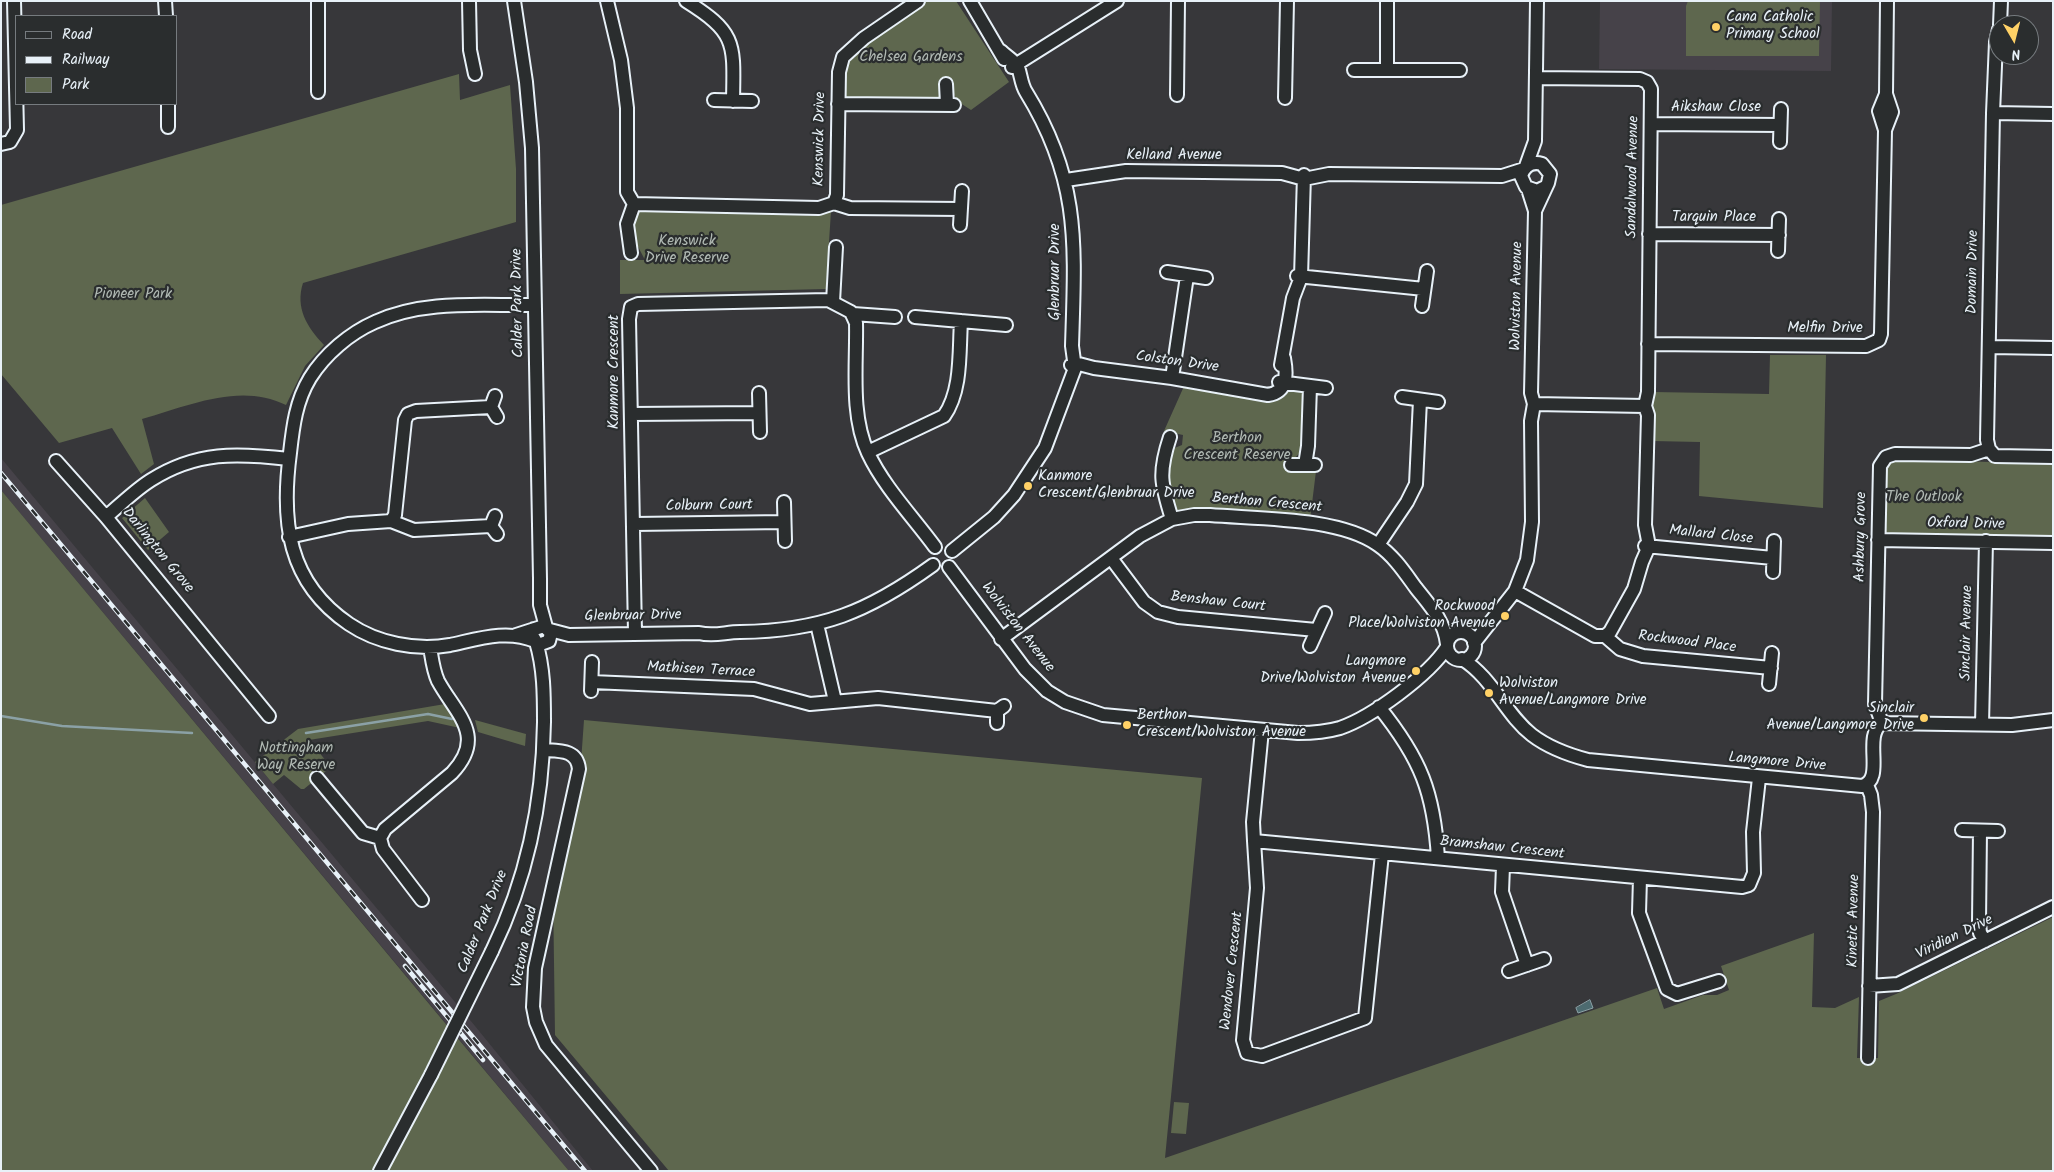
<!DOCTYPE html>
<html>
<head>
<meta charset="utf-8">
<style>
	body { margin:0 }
	#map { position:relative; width:2054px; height:1172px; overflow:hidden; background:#37373a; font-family:Kalam,sans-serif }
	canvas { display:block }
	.frame { position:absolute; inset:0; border:2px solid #e8f1f8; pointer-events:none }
	.legend { position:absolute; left:15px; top:15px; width:162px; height:90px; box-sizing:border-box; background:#2a2d2e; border:1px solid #767b7f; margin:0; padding:6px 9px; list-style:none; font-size:15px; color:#e8f1f8 }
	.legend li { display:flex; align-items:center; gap:10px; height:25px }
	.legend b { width:25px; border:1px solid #767b7f }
	.north { position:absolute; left:1989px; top:15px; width:50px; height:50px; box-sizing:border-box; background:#2a2d2e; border:1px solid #767b7f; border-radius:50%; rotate:172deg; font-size:14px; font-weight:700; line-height:20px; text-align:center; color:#e8f1f8 }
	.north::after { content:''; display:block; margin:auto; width:18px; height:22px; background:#ffd166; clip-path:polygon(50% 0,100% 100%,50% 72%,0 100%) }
</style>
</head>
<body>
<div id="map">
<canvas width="2054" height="1172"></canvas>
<div class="frame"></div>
<ul class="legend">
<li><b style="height:6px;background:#2a2d2e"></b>Road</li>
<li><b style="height:6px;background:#e8f1f8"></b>Railway</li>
<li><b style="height:14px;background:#5e674e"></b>Park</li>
</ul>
<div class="north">N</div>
</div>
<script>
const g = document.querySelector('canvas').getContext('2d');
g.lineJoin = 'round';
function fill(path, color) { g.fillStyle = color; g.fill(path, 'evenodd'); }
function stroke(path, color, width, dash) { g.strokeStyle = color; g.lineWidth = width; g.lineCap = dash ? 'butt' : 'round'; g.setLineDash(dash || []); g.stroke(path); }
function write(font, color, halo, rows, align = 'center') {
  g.font = font + ' Kalam,sans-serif'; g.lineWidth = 4.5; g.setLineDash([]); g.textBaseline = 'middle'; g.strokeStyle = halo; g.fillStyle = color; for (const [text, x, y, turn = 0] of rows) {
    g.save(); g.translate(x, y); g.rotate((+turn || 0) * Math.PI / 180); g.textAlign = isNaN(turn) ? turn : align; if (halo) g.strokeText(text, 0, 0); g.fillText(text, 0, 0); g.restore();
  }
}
fill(new Path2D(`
	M1600 1H1832L1831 71 1599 69Z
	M1 458 475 1026 593 1171H569L1 490Z`), '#464249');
fill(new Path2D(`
	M925 1H956L1009 82 971 110 957 101 953 92 941 95 938 99H850L842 94 844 61 886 26Z
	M1688 1H1820L1819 56H1686V6Z
	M459 74 460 100 510 85 516 169V222L303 283C295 308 307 327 324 345L305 366 286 405C240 382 188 406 142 419L154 464 141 474 112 428 59 443 1 374V205Z
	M638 210 831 211 826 289 620 294V260H645L633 237 631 218Z
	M1770 355H1826L1823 508 1699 496 1700 442 1652 441 1653 392 1769 394Z
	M1185 384 1272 396 1288 389 1304 391C1304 409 1312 454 1290 460L1291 470 1316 471 1310 520 1178 512C1163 491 1164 476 1167 451L1182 445 1183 435 1164 431Z
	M1896 459 2053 464V538L1884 535 1887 464Z
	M1 490 450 1029 376 1171H1Z
	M145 498 169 532 148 550 122 518Z
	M445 704 460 728 428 721 309 740 331 767 304 789H301L284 775 273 784 255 762 298 729Z
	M475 720 526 734 525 746 478 732Z
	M584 720 1202 778 1165 1158 1657 988 1664 1009 1703 995H1717L1729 990 1721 966 1814 933 1812 1007 1835 1008 1859 997 1857 1058H1878L1879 1001 1896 994 2053 917V1171H669L555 1035 553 890 578 804Z
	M455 1035 569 1171H382Z
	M1174 1102 1189 1103 1186 1134 1171 1133Z`), '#5e674e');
const water = new Path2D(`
	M1590 1000 1593 1008 1578 1013 1576 1008Z`);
fill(water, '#4d6b70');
stroke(water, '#8ba1a6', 1);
stroke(new Path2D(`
	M1 716 62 726 192 733
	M306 733 428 714 452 719`), '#8ba1a6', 2.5);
const minor = new Path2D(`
	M165 1 166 16
	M318 1V92
	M469 1 470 50 475 74
	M514 1 526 82 532 148 540 579V605L546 627
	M607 1 621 60 627 108V192L634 204 819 208 834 203 837 195 839 72 843 57 864 38 918 1
	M686 1C737 33 734 43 733 101
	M970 1 1004 59
	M2000 25 2001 1
	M1999 29 1996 42 1993 113 1987 440 1989 449 1995 456 2053 457
	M1012 67 1117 1
	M1354 70H1460
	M1387 70V1
	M946 84 947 104
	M1177 95 1178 1
	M1285 98 1287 1
	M714 100 752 101
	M168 104V127
	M838 104 954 105
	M1993 113 2053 114
	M1651 124 1780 125
	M1885 130 1879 111 1886 94
	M1780 142 1781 109
	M1 144 10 142 17 130 14 1
	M1526 166 1535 141 1537 1
	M1066 180 1126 171 1282 173 1304 179 1329 174 1502 176 1524 169
	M834 203 850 208 961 209
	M1535 211 1548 183 1550 174 1542 164C1532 161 1524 166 1521 176L1526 187 1537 191 1545 187
	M960 225 962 191
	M1649 234 1779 235
	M1778 251 1779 219
	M631 253 627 224 634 204
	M1167 272 1206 278
	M1297 276 1424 289
	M833 302 836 247
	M1422 306 1427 271
	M853 314 895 317
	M915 317 1006 325
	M1648 344 1866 346 1879 340 1881 334 1885 130 1892 112 1886 94 1887 1
	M1989 347 2053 348
	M1071 365 1075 363 1094 368 1172 378 1268 395C1288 392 1287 374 1284 358
	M1281 365 1293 298 1301 277 1304 175
	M1172 378 1187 276
	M1279 382 1326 388
	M759 393 760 432
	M495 396 491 407 497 417
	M1402 397 1438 402
	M1534 404 1645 406
	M631 414 759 413
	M1170 437C1158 473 1161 484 1172 519
	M868 452 944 416C962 391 959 352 961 321
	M56 461 106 517 269 716
	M1291 465H1315
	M1305 465 1308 446 1310 386
	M784 502 785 541
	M495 516 491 526 497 534
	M106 517C120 505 135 490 151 480 197 451 237 453 289 459
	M391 521 414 530 491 526
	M634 524 784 522
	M289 537 348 524 391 521 395 515 405 420 408 414 416 411 491 407
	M1878 540 2053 543
	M1378 545 1407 502 1416 484 1420 400
	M1645 546 1773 558
	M952 551 994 517 1014 495 1045 448 1075 368 1072 346C1075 246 1081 181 1026 92 1021 84 1021 75 1018 67 1015 61 1006 56 1001 51
	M1111 558 1144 602 1158 612 1178 617 1316 630
	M949 567 1025 669 1047 691 1065 702 1103 715 1298 733C1313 733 1326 732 1340 728 1372 717 1429 675 1447 647
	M1773 572 1774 541
	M1515 591 1595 636H1605L1610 632 1634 589 1642 562 1649 546 1645 525 1648 415 1645 406 1648 392 1651 89 1647 82 1640 79 1536 78
	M817 624 835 701
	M550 630 569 635 699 633C714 637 725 632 740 632 821 631 868 612 933 565
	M1447 646a14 14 0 1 1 28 0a14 14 0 1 1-28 0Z
	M635 633 629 319 631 307 638 304 828 300 851 312 856 323C857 364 850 415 868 453 884 487 913 517 935 547
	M516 635 544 626 551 633 549 641 541 644 536 642 532 635 534 629
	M1605 636 1620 649 1643 656 1771 668
	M1001 639 1140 536 1172 519 1194 515H1210C1258 519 1339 517 1378 545 1394 556 1405 573 1416 588 1430 606 1444 620 1447 644
	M535 641C507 629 478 639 450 645 416 651 377 643 349 624 287 582 281 521 290 453 293 426 296 401 310 378 325 354 350 333 375 322 424 299 483 306 535 305
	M1474 643 1515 591 1527 560 1532 522 1531 421 1534 404 1531 393 1535 211 1528 189
	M1310 646 1325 613
	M1462 659C1493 678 1505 714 1532 735 1549 748 1569 755 1588 760L1862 786C1886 780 1862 736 1882 723L2012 725 2053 720
	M592 682 754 689 810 704 878 698 997 711
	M1769 684 1772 653
	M591 691 592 662
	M1379 707C1421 759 1434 793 1438 858
	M997 723V711L1004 706
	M1882 723 1875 704 1880 466 1886 457 1895 454 1971 455 1989 449
	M1982 725 1986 541
	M1262 730 1253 822 1254 841 1742 887 1749 885 1754 873 1753 832 1759 778
	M543 750C559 751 577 749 579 769L535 968 533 1007 536 1022 546 1045 651 1171
	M317 778 363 833 380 838
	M1867 785 1871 795 1873 812 1868 1058
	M1962 830 1998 831
	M1980 831 1979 922 1980 933 1985 941
	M380 838 385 829 452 773C487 736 456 714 438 681 433 670 432 659 430 647
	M380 838 383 849 422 900
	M1254 841 1257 888 1243 1040 1247 1053 1262 1056 1365 1018 1382 854
	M1503 866 1502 892 1527 965
	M1640 878 1639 913 1667 989 1677 994 1719 981
	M492 951C527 879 543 801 544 722 544 695 544 668 536 642
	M1509 971 1544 959
	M1869 986 1898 984 2053 907
	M380 1171 431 1075`);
stroke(minor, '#e8f1f8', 16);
stroke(minor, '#2a2d2e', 12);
const rail = new Path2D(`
	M1 473 585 1171
	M405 966 483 1060`);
stroke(rail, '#e8f1f8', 4.5);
stroke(rail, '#2a2d2e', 2.5, [8]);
const minorBridge = new Path2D(`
	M431 1075 492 951`);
stroke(minorBridge, '#e8f1f8', 16, []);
stroke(minorBridge, '#2a2d2e', 12);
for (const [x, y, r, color] of [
	[1716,27,5,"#ffd166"],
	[1028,486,5,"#ffd166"],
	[1505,616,5,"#ffd166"],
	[1416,671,5,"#ffd166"],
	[1489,693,5,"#ffd166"],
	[1924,718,5,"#ffd166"],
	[1127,725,5,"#ffd166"]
]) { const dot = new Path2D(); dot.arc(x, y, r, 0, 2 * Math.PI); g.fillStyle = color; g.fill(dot); stroke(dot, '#2a2d2e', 2); }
write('15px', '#e8f1f8', '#2a2d2e', [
	["Cana Catholic",1726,18],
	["Primary School",1726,35],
	["Kanmore",1038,477],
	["Crescent/Glenbruar Drive",1038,494],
	["Rockwood",1495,607,"right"],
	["Place/Wolviston Avenue",1495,624,"right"],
	["Langmore",1406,662,"right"],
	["Drive/Wolviston Avenue",1406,679,"right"],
	["Wolviston",1499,684],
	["Avenue/Langmore Drive",1499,701],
	["Sinclair",1914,709,"right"],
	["Avenue/Langmore Drive",1914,726,"right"],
	["Berthon",1137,716],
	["Crescent/Wolviston Avenue",1137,733]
], 'left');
write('15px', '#b1bab4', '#2a2d2e', [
	["Chelsea Gardens",911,58],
	["Kenswick",687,242],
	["Drive Reserve",687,259],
	["Pioneer Park",133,295],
	["Berthon",1237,439],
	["Crescent Reserve",1237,456],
	["The Outlook",1924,498],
	["Nottingham",296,749],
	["Way Reserve",296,766]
]);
write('15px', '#e8f1f8', '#2a2d2e', [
	["Aikshaw Close",1716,108],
	["Kenswick Drive",821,139,-89],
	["Kelland Avenue",1174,156],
	["Sandalwood Avenue",1634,177,-89],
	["Tarquin Place",1714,218],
	["Glenbruar Drive",1056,272,-90],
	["Domain Drive",1974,272,-89],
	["Wolviston Avenue",1518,296,-89],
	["Calder Park Drive",519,303,-91],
	["Melfin Drive",1825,329],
	["Colston Drive",1177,363,8],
	["Kanmore Crescent",615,372,-90],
	["Berthon Crescent",1267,504,5],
	["Colburn Court",709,507,-1],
	["Oxford Drive",1966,525,1],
	["Mallard Close",1711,536,6],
	["Ashbury Grove",1862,537,-89],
	["Darlington Grove",157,551,51],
	["Benshaw Court",1218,603,6],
	["Glenbruar Drive",633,617,-1],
	["Wolviston Avenue",1017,628,52],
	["Sinclair Avenue",1968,633,-89],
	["Rockwood Place",1687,643,7],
	["Mathisen Terrace",701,671,3],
	["Langmore Drive",1777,763,5],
	["Bramshaw Crescent",1502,849,6],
	["Kinetic Avenue",1855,921,-89],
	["Calder Park Drive",484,922,-68],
	["Viridian Drive",1955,938,-26],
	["Victoria Road",526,947,-79],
	["Wendover Crescent",1233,971,-84]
]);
</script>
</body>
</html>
